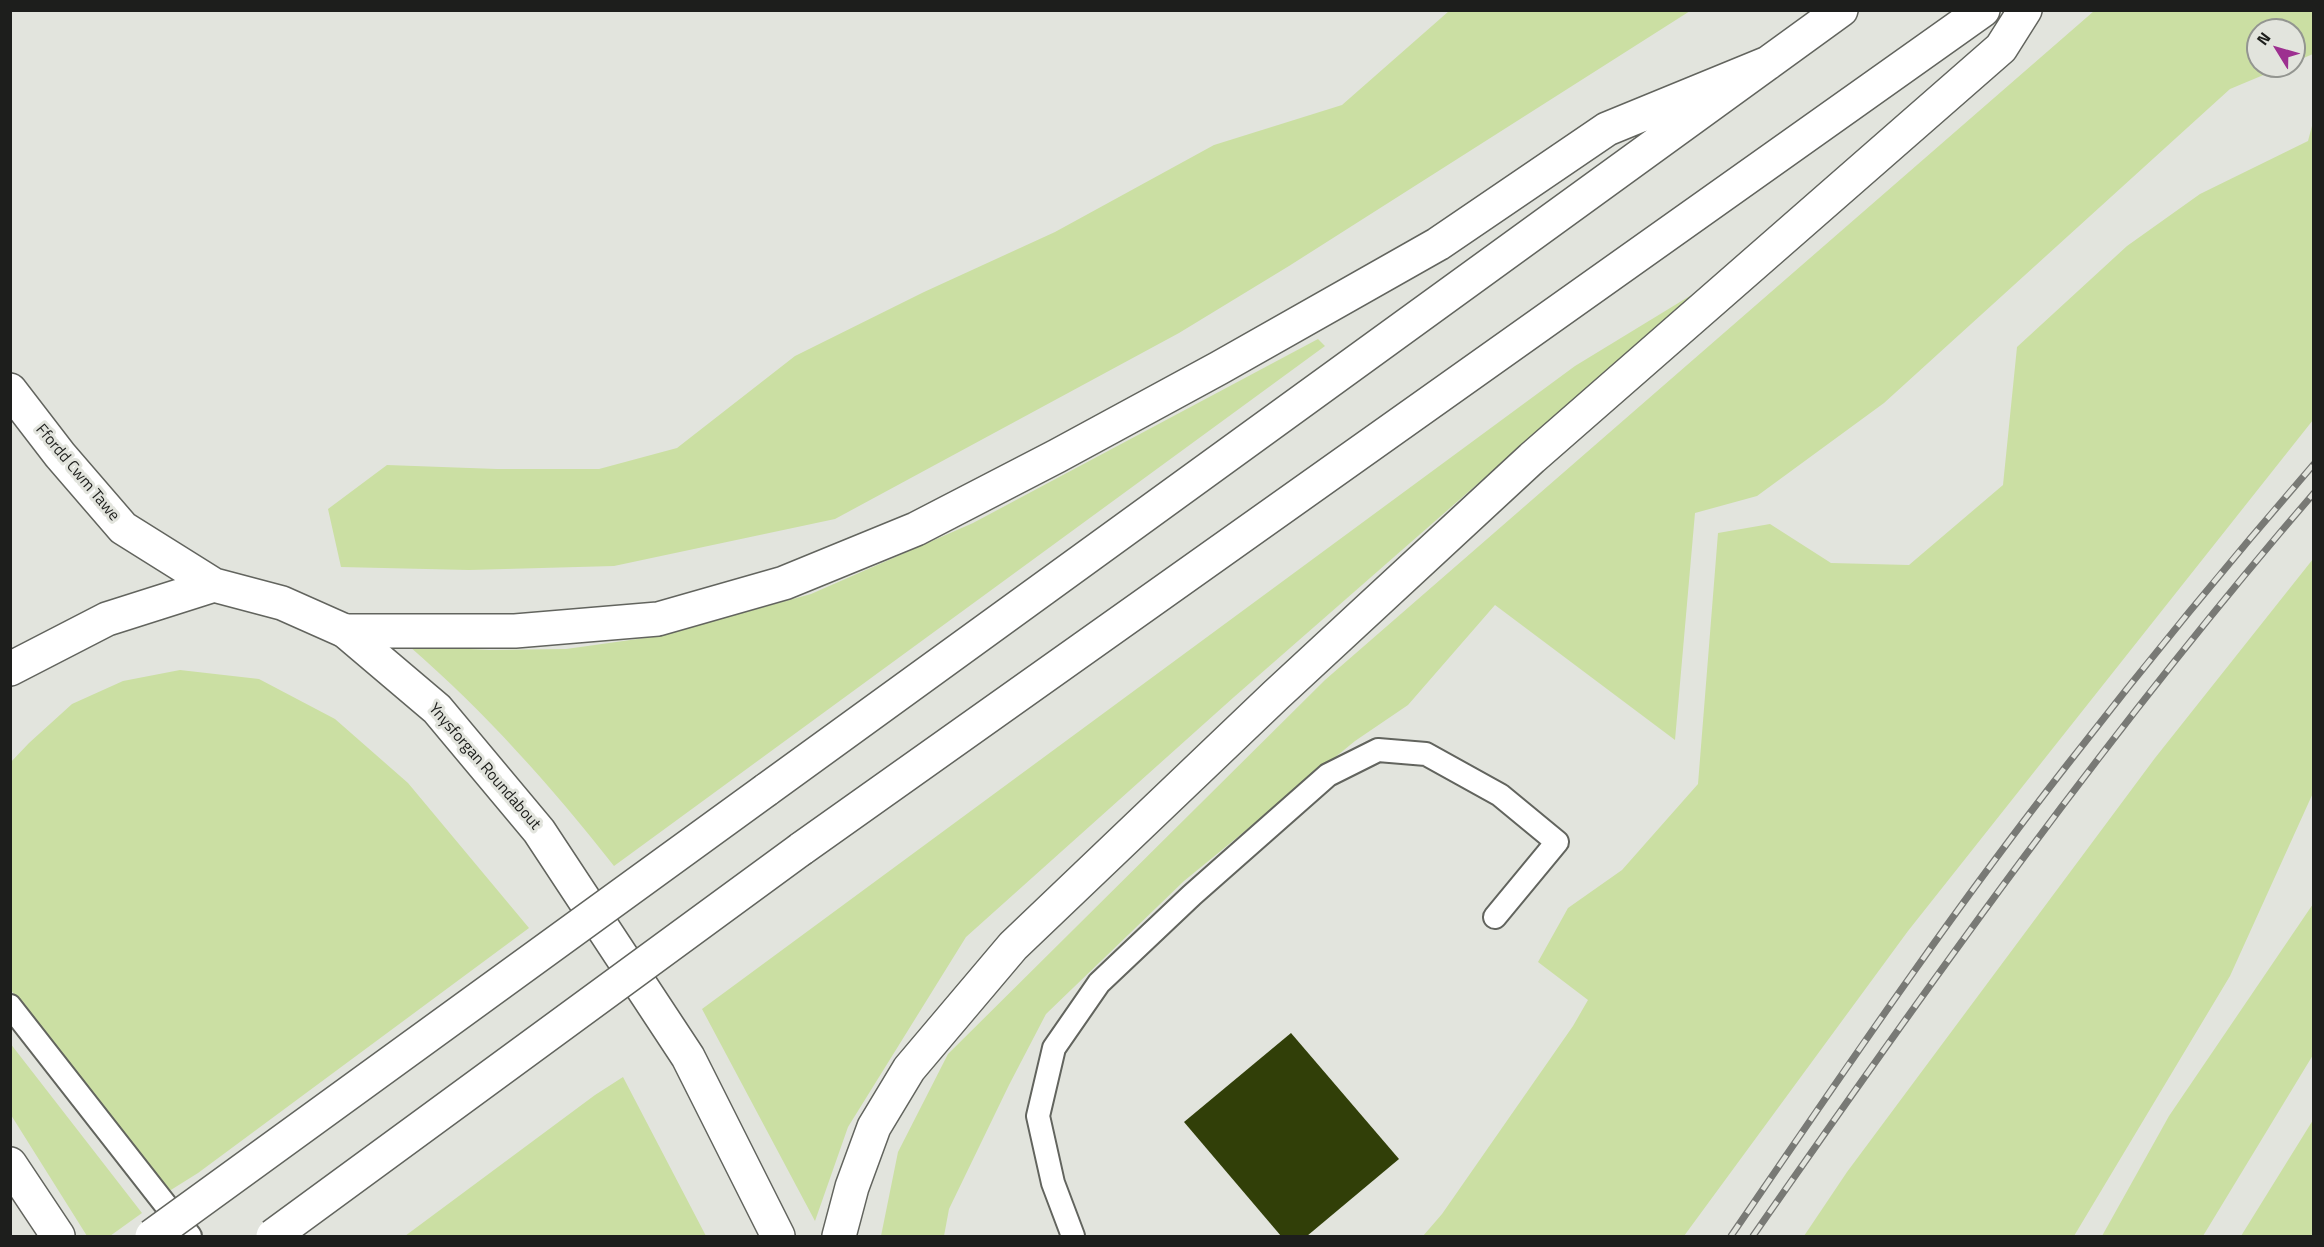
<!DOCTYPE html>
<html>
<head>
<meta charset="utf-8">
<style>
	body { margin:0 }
	#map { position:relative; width:2324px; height:1247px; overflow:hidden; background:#e2e4dd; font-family:"Titillium Web",sans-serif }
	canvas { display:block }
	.frame { position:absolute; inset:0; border:12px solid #1d1e1c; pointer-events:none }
	.north { position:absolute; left:2246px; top:18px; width:60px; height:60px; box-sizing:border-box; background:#e2e4dd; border:2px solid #939590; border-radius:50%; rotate:307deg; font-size:16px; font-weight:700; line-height:24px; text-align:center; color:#1d1e1c }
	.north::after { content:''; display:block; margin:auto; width:21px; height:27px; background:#9d3090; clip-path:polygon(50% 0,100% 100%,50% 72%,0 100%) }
</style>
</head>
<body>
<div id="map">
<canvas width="2324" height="1247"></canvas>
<div class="frame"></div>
<div class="north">N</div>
</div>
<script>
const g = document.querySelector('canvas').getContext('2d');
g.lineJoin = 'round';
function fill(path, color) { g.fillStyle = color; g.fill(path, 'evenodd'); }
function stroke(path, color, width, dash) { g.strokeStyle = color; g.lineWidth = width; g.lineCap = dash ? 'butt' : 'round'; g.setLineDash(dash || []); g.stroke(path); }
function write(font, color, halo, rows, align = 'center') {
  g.font = font + ' "Titillium Web",sans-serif'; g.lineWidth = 6; g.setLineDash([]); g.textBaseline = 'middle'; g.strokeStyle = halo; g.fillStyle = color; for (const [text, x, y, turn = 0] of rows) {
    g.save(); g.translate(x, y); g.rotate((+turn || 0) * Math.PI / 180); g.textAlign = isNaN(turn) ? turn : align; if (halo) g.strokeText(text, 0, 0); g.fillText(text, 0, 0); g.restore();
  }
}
fill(new Path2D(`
	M1449 11H1690L1289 266 1179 333 835 519 614 566 469 570 341 567 328 509 387 465 497 469H599L677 448 795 356 924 292 1055 232 1214 145 1342 105Z
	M2094 11H2313V54L2294 62V30H2258V66H2285L2230 89 1884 403 1757 496 1695 513 1675 740 1495 605 1408 705 1355 741 1184 881 1046 1014 1009 1085 949 1209 944 1236H881L898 1152 948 1054 1325 680Z
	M2313 122V420L1908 931 1684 1236H1423L1442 1214 1573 1026 1588 1000 1538 962 1568 908 1622 870 1698 784 1718 533 1770 524 1831 563 1909 565 2003 485 2017 347 2127 246 2200 194 2308 141Z
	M1698 291 1234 697 966 937 848 1127 815 1221 702 1009 1575 366Z
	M1318 339 1325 346 614 866C552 787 485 712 409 646L490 650 566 649 659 636 811 594 973 523Z
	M2313 559V793L2230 976 2074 1236H1804L1847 1172 2155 758Z
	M180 670 259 679 335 719 408 783 529 928 198 1173 166 1193 11 990 10 763 29 743 72 704 123 681Z
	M2313 904V1055L2203 1236H2102L2169 1116Z
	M10 1043 142 1213 110 1236H87L11 1115Z
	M623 1077 706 1236H405L595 1095Z
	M2313 1120V1236H2241Z`), '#cbdfa3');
fill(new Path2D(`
	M1291 1033 1399 1159 1307 1236H1281L1184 1122Z`), '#313f08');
const lane = new Path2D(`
	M10 1006 190 1236
	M1073 1236 1053 1183 1038 1116 1054 1048 1099 983 1192 895 1328 775 1378 750 1426 754 1500 795 1557 842 1495 917`);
const primary = new Path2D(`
	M10 390 60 455 123 528 214 585
	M10 669 107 619 214 585 282 603 345 631 437 709 539 831 688 1057 778 1236
	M10 1164 58 1236`);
const highway = new Path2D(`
	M345 631H515L658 619 784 583 916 529 1057 456 1219 368 1438 244 1607 129 1768 63
	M766 790 1841 10
	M801 849 1983 10
	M839 1236 852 1187 874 1127 909 1069 1013 946 1276 695 1532 458 2001 48 2025 10`);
stroke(lane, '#62645e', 26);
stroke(primary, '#62645e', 36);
stroke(highway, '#62645e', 36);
stroke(lane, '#fff', 22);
stroke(primary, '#fff', 33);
stroke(highway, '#fff', 33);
const rail = new Path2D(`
	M1731 1236C1840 1077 1948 917 2067 765 2147 662 2229 562 2314 464
	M1753 1236C1930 982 2111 728 2314 493`);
stroke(rail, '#787975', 7);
stroke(rail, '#e2e4dd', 4.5, [14]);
const highwayBridge = new Path2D(`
	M152 1236 766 790
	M273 1236 801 849`);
stroke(highwayBridge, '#62645e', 36, []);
stroke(highwayBridge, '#fff', 33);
write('16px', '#1d1e1c', '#e2e4dd', [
	["Ffordd Cwm Tawe",77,473,50],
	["Ynysforgan Roundabout",484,767,49]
]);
</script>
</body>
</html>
